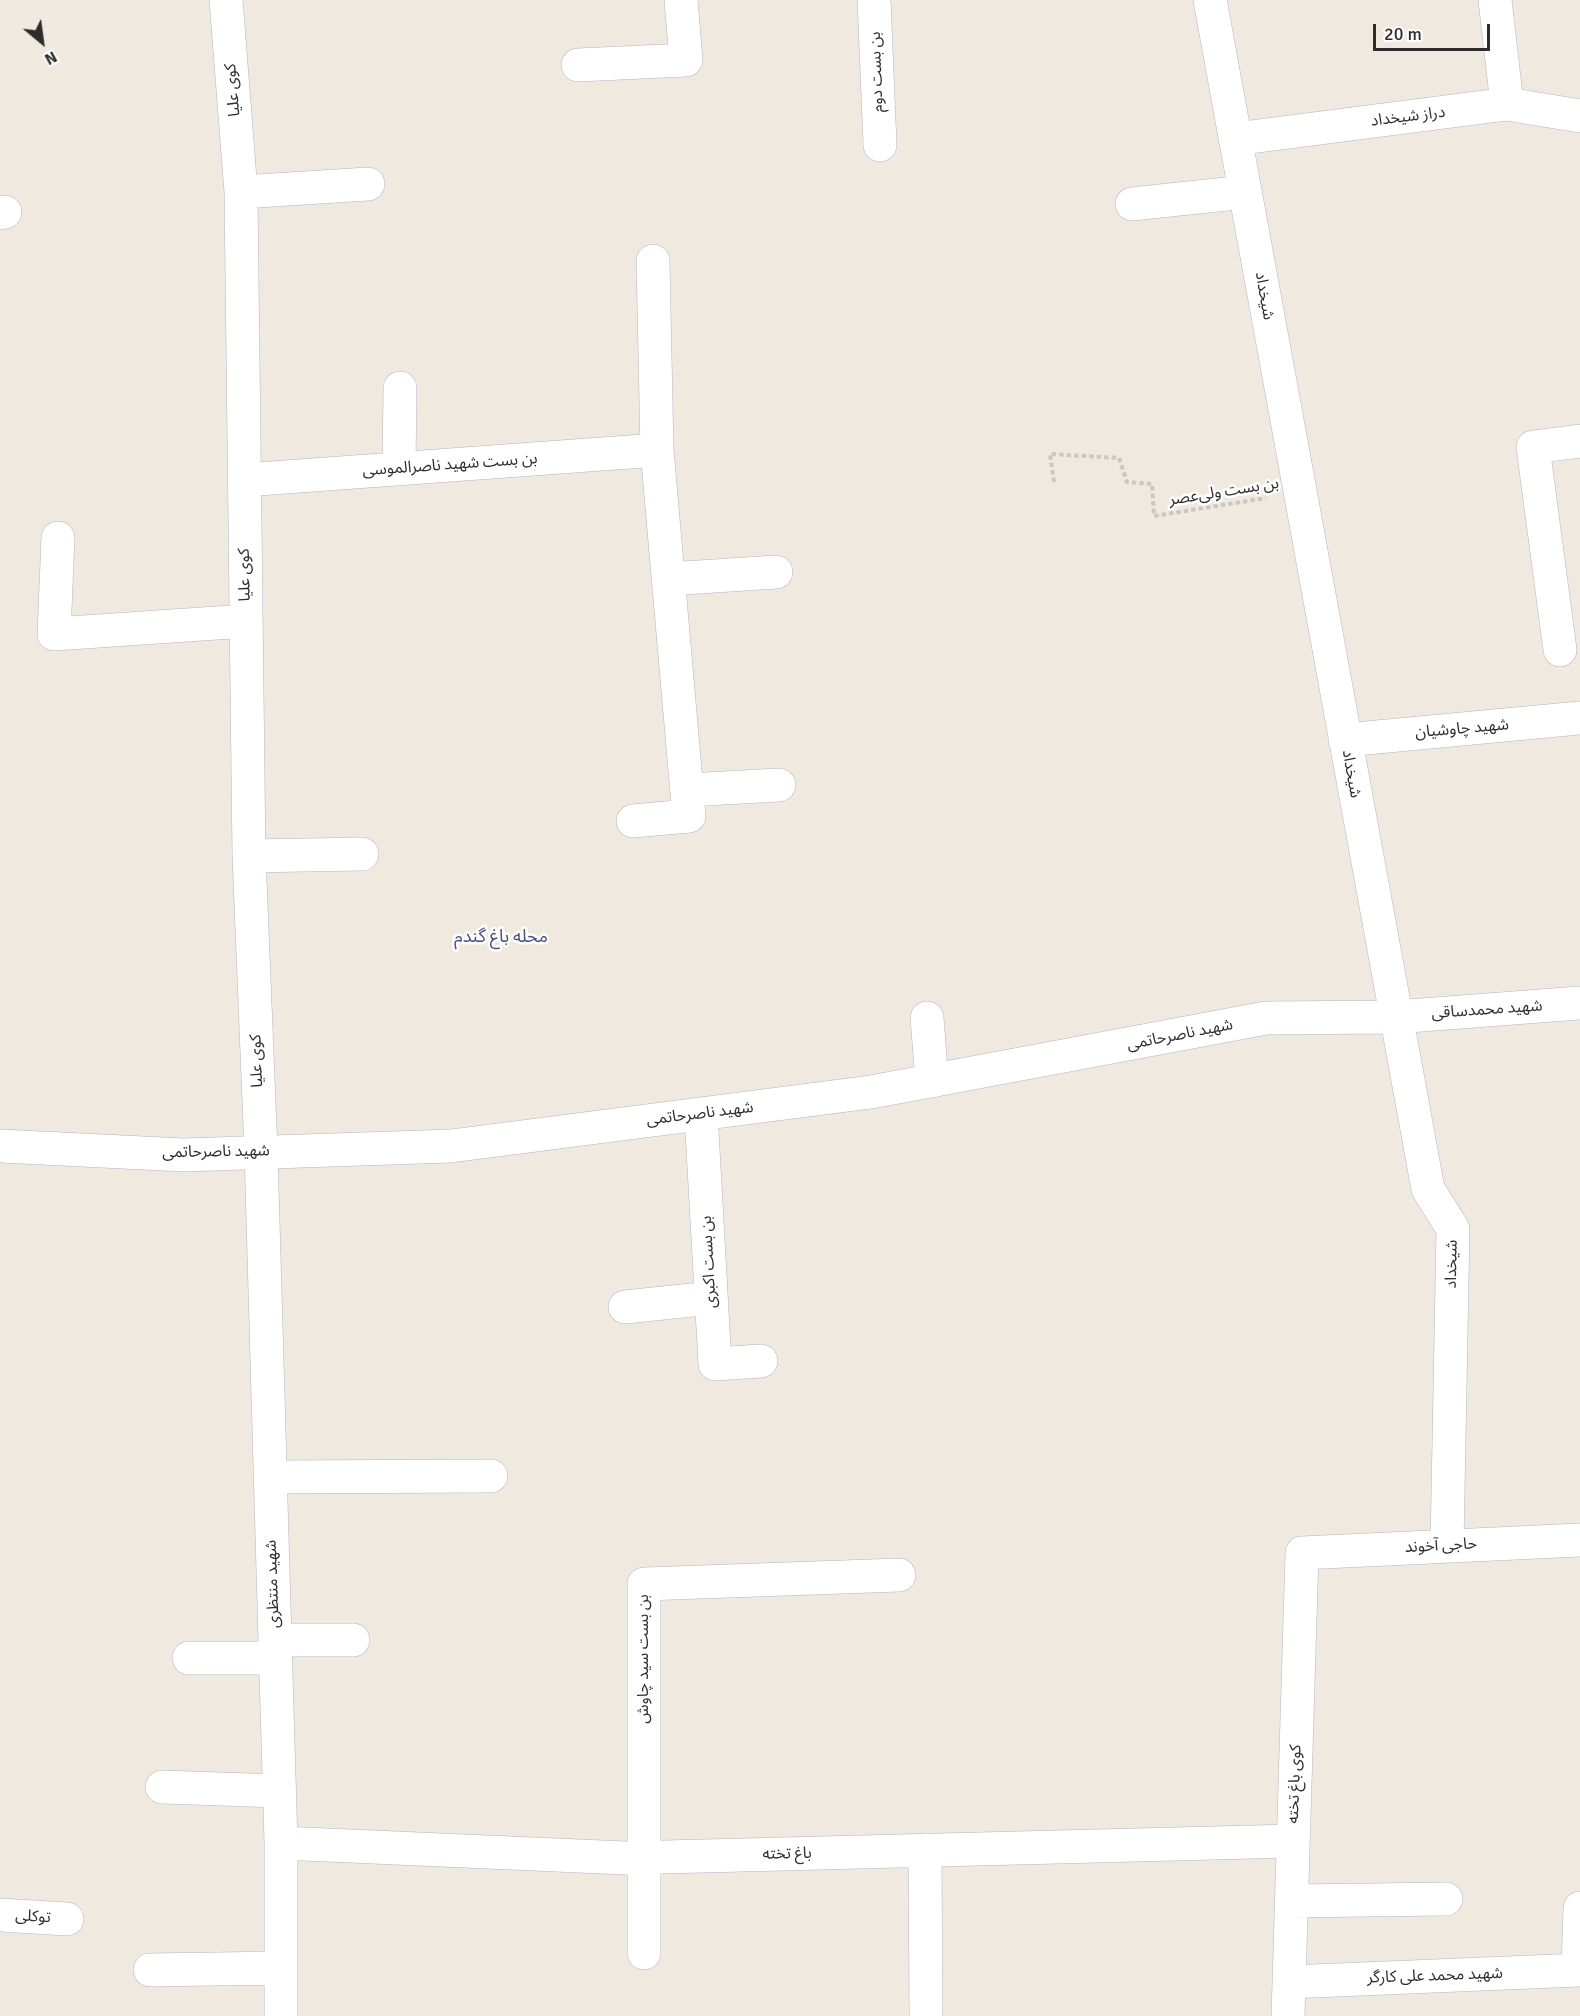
<!DOCTYPE html>
<html>
<head>
<meta charset="utf-8">
<style>
	body { margin:0 }
	#map { position:relative; width:1580px; height:2016px; overflow:hidden; background:#f0e9df; font-family:Signika,sans-serif }
	canvas { display:block }
	.north { position:absolute; left:12px; top:12px; width:60px; height:60px; -webkit-text-stroke:4px #fff; paint-order:stroke; rotate:151deg; font-size:16px; font-weight:700; line-height:24px; text-align:center; color:#2d2d2d }
	.north::after { content:''; display:block; margin:auto; width:21px; height:27px; background:#2d2d2d; clip-path:polygon(50% 0,100% 100%,50% 72%,0 100%) }
	.scale { position:absolute; left:1373px; top:24px; width:117px; height:27px; box-sizing:border-box; border:3px solid #2d2d2d; border-top:0; padding-left:8px; font-size:18px; line-height:21px; white-space:nowrap; color:#2d2d2d; -webkit-text-stroke:4px #fff; paint-order:stroke }
</style>
</head>
<body>
<div id="map">
<canvas width="1580" height="2016"></canvas>
<div class="north">N</div>
<div class="scale">20 m</div>
</div>
<script>
const g = document.querySelector('canvas').getContext('2d');
g.lineJoin = 'round';
function stroke(path, color, width, dash) { g.strokeStyle = color; g.lineWidth = width; g.lineCap = dash ? 'butt' : 'round'; g.setLineDash(dash || []); g.stroke(path); }
function write(font, color, halo, rows, align = 'center') {
  g.font = font + ' Signika,"Noto Sans Arabic",sans-serif'; g.lineWidth = 5; g.setLineDash([]); g.textBaseline = 'middle'; g.strokeStyle = halo; g.fillStyle = color; for (const [text, x, y, turn = 0] of rows) {
    g.save(); g.translate(x, y); g.rotate((+turn || 0) * Math.PI / 180); g.textAlign = isNaN(turn) ? turn : align; if (halo) g.strokeText(text, 0, 0); g.fillText(text, 0, 0); g.restore();
  }
}
const street = new Path2D(`
	M226 0 241 192 249 856 261 1151 275 1640 281 1843V2016
	M874 0 880 145
	M1210 0 1428 1189 1453 1229 1447 1546
	M1495 0 1507 104
	M578 65 686 60 681 0
	M1235 139 1507 104 1580 116
	M241 192 368 184
	M1132 204 1245 192
	M0 213 5 212
	M399 469 400 388
	M244 480 657 450
	M58 538 54 634 246 621
	M668 579 776 572
	M1560 650 1533 447 1580 441
	M1345 740 1580 718
	M687 790 779 785
	M633 821 689 816 657 450 653 261
	M249 856 362 854
	M927 1018 932 1081
	M701 1114 715 1364 761 1361
	M0 1146 184 1155 451 1146 871 1092 1266 1018 1395 1017 1580 1003
	M625 1307 711 1298
	M270 1477 491 1476
	M275 1640H353
	M189 1658H275
	M162 1787 279 1791
	M281 1843 625 1858 1293 1841
	M925 1850 926 2016
	M1292 1901 1446 1899
	M0 1915 67 1919
	M644 1953V1584L899 1575
	M150 1970 281 1968
	M1578 1970 1580 1908
	M1289 1982 1580 1970
	M1288 2016 1302 1553 1580 1540`);
stroke(street, '#b3b4c2', 34);
stroke(new Path2D(`
	M1054 482 1050 454 1119 458 1127 482 1152 484 1154 516 1266 498`), '#c8c8c8', 4, [4.5, 3]);
stroke(street, '#fff', 33);
write('16px', '#2d2d2d', '#fff', [
	["بن بست دوم",877,72,-92],
	["کوی علیا",233,90,-95],
	["دراز شیخداد",1408,117,-7],
	["شیخداد",1264,296,80],
	["بن بست شهید ناصرالموسی",450,465,-4],
	["بن بست ولی‌عصر",1224,492,-9],
	["کوی علیا",245,575,-91],
	["شهید چاوشیان",1462,729,-5],
	["شیخداد",1351,774,80],
	["شهید محمدساقی",1487,1010,-4],
	["شهید ناصرحاتمی",1180,1035,-11],
	["کوی علیا",257,1061,-92],
	["شهید ناصرحاتمی",700,1114,-7],
	["شهید ناصرحاتمی",216,1152,-1],
	["بن بست اکبری",709,1262,-93],
	["شیخداد",1452,1264,-89],
	["حاجی آخوند",1441,1546,-3],
	["شهید منتظری",273,1584,-92],
	["بن بست سید چاوش",644,1659,-90],
	["کوی باغ تخته",1295,1784,-88],
	["باغ تخته",787,1854,-1],
	["توکلی",33,1917,4],
	["شهید محمد علی کارگر",1435,1976,-2]
]);
write('18px', '#485084', '#fff', [
	["محله باغ گندم",501,937]
]);
</script>
</body>
</html>
